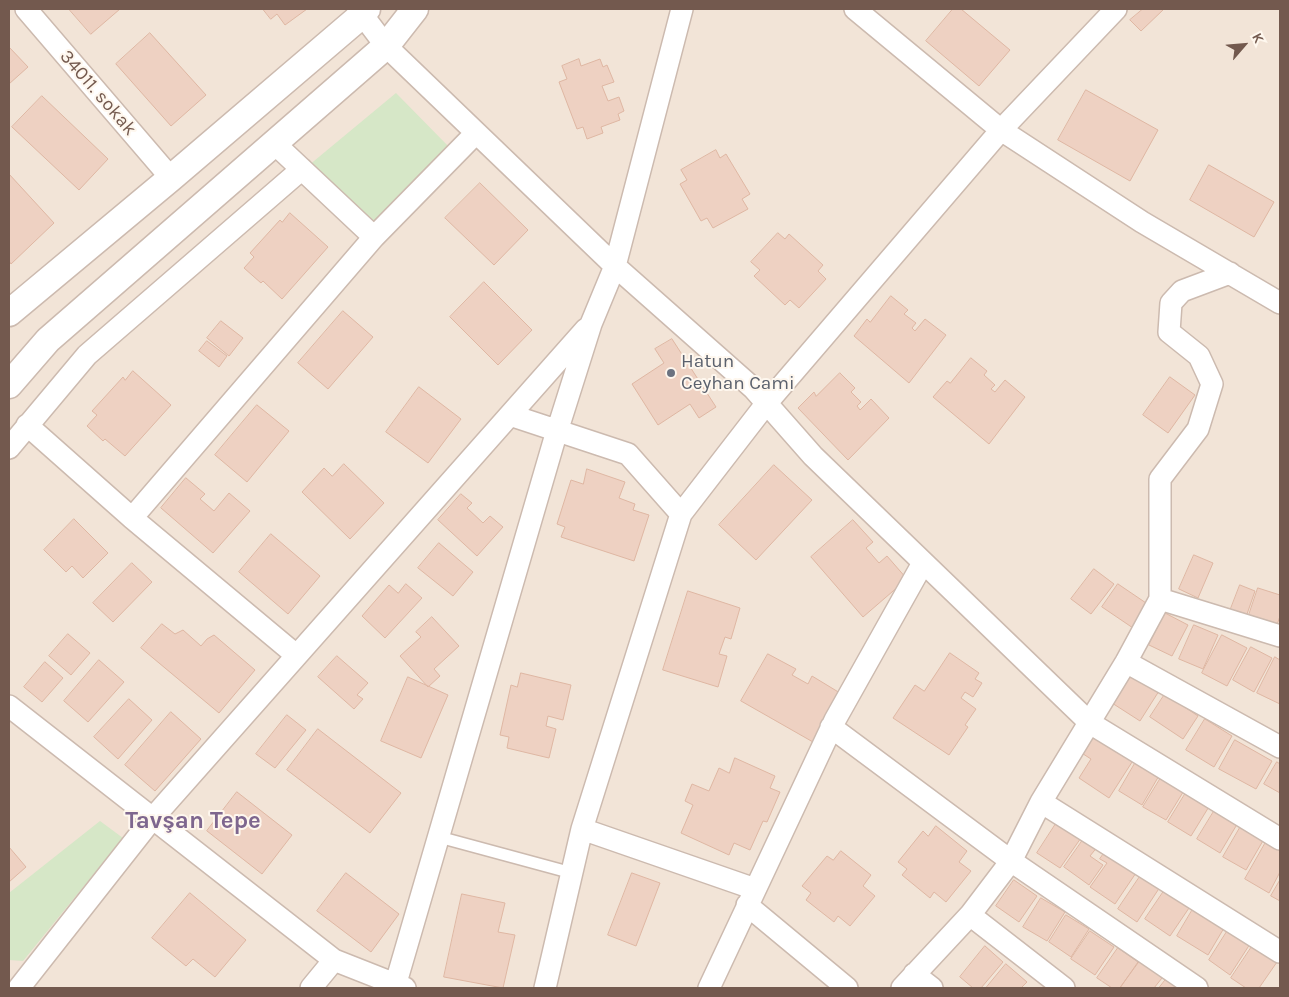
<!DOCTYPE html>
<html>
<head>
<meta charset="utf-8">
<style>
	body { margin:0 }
	#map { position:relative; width:1289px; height:997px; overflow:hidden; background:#fbf2e8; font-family:Karla,sans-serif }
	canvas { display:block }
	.frame { position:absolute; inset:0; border:10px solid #73594e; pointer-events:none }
	.north { position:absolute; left:1219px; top:20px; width:50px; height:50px; -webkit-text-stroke:4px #fef7ee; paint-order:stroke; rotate:63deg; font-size:14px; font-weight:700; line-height:20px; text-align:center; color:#73594e }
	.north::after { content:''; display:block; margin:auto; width:18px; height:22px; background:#73594e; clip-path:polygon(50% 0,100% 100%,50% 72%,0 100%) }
</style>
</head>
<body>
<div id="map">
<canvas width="1289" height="997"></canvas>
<div class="frame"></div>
<div class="north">K</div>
</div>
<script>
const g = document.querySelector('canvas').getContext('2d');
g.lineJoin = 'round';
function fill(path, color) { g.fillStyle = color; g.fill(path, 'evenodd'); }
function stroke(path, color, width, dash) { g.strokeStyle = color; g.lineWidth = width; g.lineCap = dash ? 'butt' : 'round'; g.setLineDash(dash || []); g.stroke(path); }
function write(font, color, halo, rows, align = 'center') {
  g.font = font + ' Karla,sans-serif'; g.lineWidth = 4; g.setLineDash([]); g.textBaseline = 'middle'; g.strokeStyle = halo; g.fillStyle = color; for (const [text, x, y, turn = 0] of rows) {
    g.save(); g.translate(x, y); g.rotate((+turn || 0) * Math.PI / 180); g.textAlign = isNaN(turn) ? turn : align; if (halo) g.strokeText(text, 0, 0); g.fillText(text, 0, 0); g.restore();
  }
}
fill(new Path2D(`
	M9 9H1280V988H9Z`), '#f2e4d7');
fill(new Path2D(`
	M396 93 450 148 373 230 308 166Z
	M100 821 123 838 23 961 9 960V893Z`), '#d6e7c7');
const building = new Path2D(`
	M69 9H120L91 34Z
	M263 9H307L285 25 277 14 271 19Z
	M953 9H961L1010 50 979 86 926 41Z
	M1143 9H1164L1141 31 1130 20Z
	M150 33 206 95 171 126 116 64Z
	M9 47 28 67 9 84Z
	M579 59 581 66 600 59 603 67 607 65 614 82 602 86 608 101 619 97 624 111 618 114 620 120 601 127 603 133 587 139 583 127 577 129 559 82 567 79 562 66Z
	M1086 90 1158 130 1130 181 1058 140Z
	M42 96 108 159 79 190 12 127Z
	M716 150 720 158 726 154 750 194 742 199 748 209 713 228 707 218 701 221 680 184 687 180 681 170Z
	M1209 165 1274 202 1254 237 1190 200Z
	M9 174 54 223 11 264 9 261Z
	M480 183 528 230 494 265 445 218Z
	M290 213 328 247 282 299 263 281 261 283 244 268 254 257 250 253 280 220 282 222Z
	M778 233 785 239 789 234 823 265 818 271 826 279 799 308 790 300 785 305 754 276 760 270 751 262Z
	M484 282 532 330 498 365 450 317Z
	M891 296 908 310 904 314 916 323 912 328 915 331 925 319 946 335 909 383 854 336 867 319 870 322Z
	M343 311 373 337 328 389 298 363Z
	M221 321 243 338 229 356 207 338Z
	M672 339 716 407 699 418 690 404 658 425 632 384 664 363 655 349Z
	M207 341 227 356 219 367 199 351Z
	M971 358 987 371 984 375 995 385 991 389 995 392 1005 380 1025 397 989 444 933 397 947 381 950 383Z
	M133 371 171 405 125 456 105 439 103 441 87 426 97 415 92 411 123 377 125 380Z
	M840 373 855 388 851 392 861 402 857 406 860 410 871 399 889 418 848 460 798 408 814 392 816 396Z
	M1170 377 1195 395 1168 433 1143 415Z
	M419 387 461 419 428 463 386 432Z
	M257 405 289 431 247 482 215 455Z
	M344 464 384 503 350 539 302 492 324 468 332 476Z
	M774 465 812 500 756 560 719 525Z
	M587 469 625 482 619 498 635 504 633 510 649 515 634 561 561 537 565 527 557 524 571 480 583 484Z
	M186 478 205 494 200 499 214 511 229 493 250 511 213 553 161 508Z
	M461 494 472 503 467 508 483 523 490 516 503 527 477 556 438 520Z
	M74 519 108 553 83 578 72 566 66 572 44 550Z
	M853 520 873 542 866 548 879 563 887 556 907 579 863 617 811 557Z
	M271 534 320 576 288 614 239 572Z
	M439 543 473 572 453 596 418 568Z
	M1194 555 1213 563 1198 598 1179 589Z
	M132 563 152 582 113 622 93 603Z
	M1094 569 1114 584 1091 614 1071 599Z
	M406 584 422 598 385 638 362 616 389 585 398 593Z
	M1118 584 1149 605 1133 628 1102 607Z
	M1240 585 1255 591 1246 617 1230 611Z
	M1258 588 1280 595V616L1276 628 1248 618Z
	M688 591 740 608 731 639 725 637 719 654 727 656 718 687 663 670Z
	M1165 613 1188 625 1172 656 1149 645Z
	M432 617 459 646 434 669 440 676 428 687 400 656 421 637 416 632Z
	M162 624 175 634 183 630 201 646 207 639 214 635 255 670 219 713 141 648Z
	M1194 625 1218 635 1203 669 1179 659Z
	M68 634 90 653 71 675 49 656Z
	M1222 635 1247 648 1227 686 1202 673Z
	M1251 647 1272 658 1254 692 1233 680Z
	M950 653 979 673 975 679 982 683 973 697 965 692 961 698 976 709 965 725 968 727 949 755 893 718 915 685 924 691Z
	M768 654 796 669 792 675 808 684 812 676 840 693 813 742 741 701Z
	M337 656 368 683 357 695 363 699 354 709 318 677Z
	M1275 657 1280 660V704L1257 693Z
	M99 660 124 682 88 722 64 701Z
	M45 662 63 678 42 702 24 687Z
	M521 673 571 685 563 720 548 716 546 726 556 729 549 758 507 748 509 737 500 735 511 685 517 687Z
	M1132 673 1159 691 1140 721 1112 703Z
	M408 677 448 695 421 758 381 741Z
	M1165 694 1198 716 1183 739 1150 717Z
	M129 699 152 720 118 759 94 737Z
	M171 712 201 739 155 791 125 765Z
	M287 715 306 730 275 768 256 754Z
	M1205 719 1232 736 1214 767 1186 750Z
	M318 729 401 793 370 833 287 770Z
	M1089 731 1134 759 1109 798 1079 778 1091 759 1077 750Z
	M1235 740 1272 761 1256 789 1219 769Z
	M735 758 775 776 770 788 780 792 767 822 763 821 750 850 734 843 729 855 681 833 693 805 685 801 692 784 709 791 719 768 729 773Z
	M1137 760 1160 774 1142 805 1119 791Z
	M1277 762 1280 764V793L1264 784Z
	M1162 776 1185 789 1166 820 1143 807Z
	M1187 791 1210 805 1191 836 1168 822Z
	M237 792 292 835 262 874 207 831Z
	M1216 808 1239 821 1220 853 1197 839Z
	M1059 819 1083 835 1060 868 1037 853Z
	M936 826 967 851 959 862 971 871 946 902 934 892 930 898 902 875 907 869 898 862 923 831 928 836Z
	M1241 826 1264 839 1246 870 1223 857Z
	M1085 837 1098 846 1090 856 1103 865 1089 885 1064 867Z
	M1266 842 1280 851V872L1269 893 1245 879Z
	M9 847 26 867 9 882Z
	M1107 849 1138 870 1115 904 1090 887 1107 863 1100 859Z
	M841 851 871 875 863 886 875 896 850 926 838 916 834 922 806 900 811 893 802 886 827 856 833 860Z
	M346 873 399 914 371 952 317 911Z
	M632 873 660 883 636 946 608 935Z
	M1141 875 1160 887 1137 922 1118 909Z
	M1014 880 1037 896 1019 922 996 906Z
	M1280 880V901L1271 896Z
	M1164 891 1189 908 1170 936 1145 919Z
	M190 893 246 940 215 977 193 959 186 966 152 938Z
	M462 894 505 903 498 932 515 935 503 988 444 977Z
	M1041 898 1065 912 1047 941 1023 927Z
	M1193 909 1224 928 1208 955 1177 936Z
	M1066 915 1089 929 1071 957 1049 942Z
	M1228 930 1250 944 1230 975 1209 960Z
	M1090 931 1114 947 1095 975 1071 959Z
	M1253 945 1277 962 1259 988H1246L1231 978Z
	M985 946 1003 962 981 988H973L960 977Z
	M1118 948 1138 962 1120 988H1112L1097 978Z
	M1140 961 1162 978 1154 988H1120Z
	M1006 964 1027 982 1021 988H986Z
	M1167 978 1179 988H1159Z`);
fill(building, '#eed1c2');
stroke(building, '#dfb7a3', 1);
const service = new Path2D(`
	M439 837 572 873`);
const minor = new Path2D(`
	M26 9 171 178
	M358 9 386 46 615 266 754 389 813 456 1090 723 1280 839
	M855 9 1001 130 1142 222 1280 303
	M274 143 374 237
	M510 415 628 454 681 514
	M27 425 132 518 296 655
	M9 448 87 355 302 169
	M132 518 374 237 476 133
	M1160 599 1280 636
	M1126 662 1280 747
	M9 706 334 960 405 988
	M831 727 1011 861 1197 988
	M1041 802 1280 952
	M582 829 755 889
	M747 905 847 988
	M970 915 1064 988
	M914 974 932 988
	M395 986 554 441 591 324 615 266 682 9
	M19 988 152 819 586 329
	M311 988 334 960
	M545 988 582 829 681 514 766 404 1001 130 1116 9
	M709 988 835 720 923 563
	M902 988 970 915 1011 861 1041 802 1126 662 1160 599V479L1198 429 1212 384 1199 356 1169 332 1171 303 1182 291 1230 273`);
const tertiary = new Path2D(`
	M9 313 171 178 362 15 367 9
	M9 385 48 340 386 46 415 9`);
stroke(service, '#ccbaaf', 14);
stroke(minor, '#ccbaaf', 24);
stroke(tertiary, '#ccbaaf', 29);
stroke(service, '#fff', 11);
stroke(minor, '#fff', 21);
stroke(tertiary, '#fff', 26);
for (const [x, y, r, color] of [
	[671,373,5,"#6b7280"]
]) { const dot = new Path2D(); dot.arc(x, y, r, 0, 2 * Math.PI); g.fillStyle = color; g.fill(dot); stroke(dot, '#fef7ee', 2); }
write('19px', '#73594e', '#fef7ee', [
	["34011. sokak",98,93,49]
]);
write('19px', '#5b616d', '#fef7ee', [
	["Hatun",681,362],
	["Ceyhan Cami",681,384]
], 'left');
write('bold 24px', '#7e668e', '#fef7ee', [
	["Tavşan Tepe",193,821]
]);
</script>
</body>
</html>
